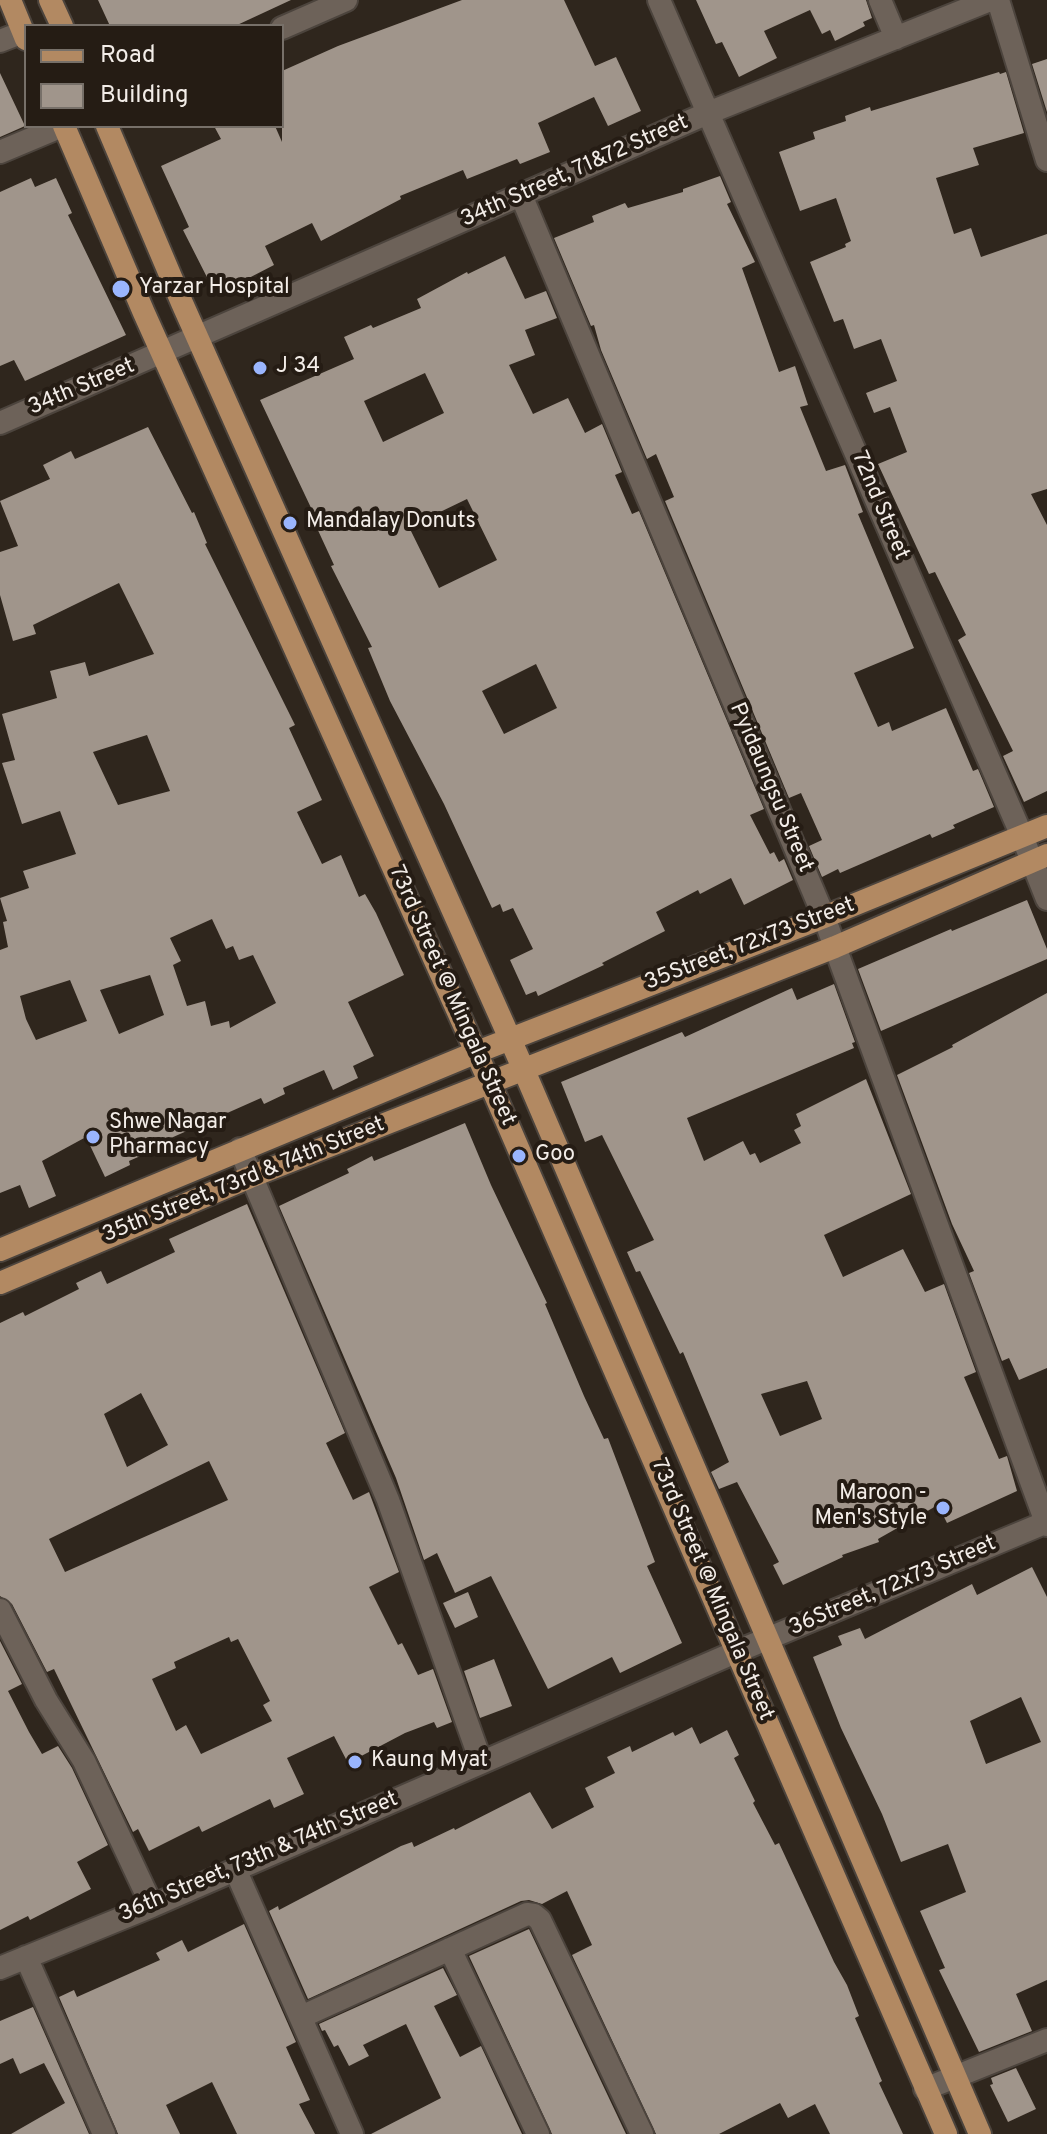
<!DOCTYPE html>
<html>
<head>
<meta charset="utf-8">
<style>
	body { margin:0 }
	#map { position:relative; width:1047px; height:2134px; overflow:hidden; background:#2f261d; font-family:Overpass,sans-serif }
	canvas { display:block }
	.legend { position:absolute; left:24px; top:24px; width:260px; height:104px; box-sizing:border-box; background:#251c14; border:2px solid #777069; margin:0; padding:10px 14px; list-style:none; font-size:24px; color:#f3ede8 }
	.legend li { display:flex; align-items:center; gap:16px; height:40px }
	.legend b { width:40px; border:2px solid #777069 }
</style>
</head>
<body>
<div id="map">
<canvas width="1047" height="2134"></canvas>
<ul class="legend">
<li><b style="height:10px;background:#b28962"></b>Road</li>
<li><b style="height:22px;background:#a0958b"></b>Building</li>
</ul>
</div>
<script>
const g = document.querySelector('canvas').getContext('2d');
g.lineJoin = 'round';
function fill(path, color) { g.fillStyle = color; g.fill(path, 'evenodd'); }
function stroke(path, color, width, dash) { g.strokeStyle = color; g.lineWidth = width; g.lineCap = dash ? 'butt' : 'round'; g.setLineDash(dash || []); g.stroke(path); }
function write(font, color, halo, rows, align = 'center') {
  g.font = font + ' Overpass,sans-serif'; g.lineWidth = 8; g.setLineDash([]); g.textBaseline = 'middle'; g.strokeStyle = halo; g.fillStyle = color; for (const [text, x, y, turn = 0] of rows) {
    g.save(); g.translate(x, y); g.rotate((+turn || 0) * Math.PI / 180); g.textAlign = isNaN(turn) ? turn : align; if (halo) g.strokeText(text, 0, 0); g.fillText(text, 0, 0); g.restore();
  }
}
fill(new Path2D(`
	M98 0H291L235 26H110Z
	M462 0H564L595 66 616 57 641 111 608 126 594 97 538 123 550 152 520 164 517 159 467 179 463 170 400 196 401 199 321 241 312 223 265 246 274 265 216 295 183 230 189 227 161 166 221 139 214 126H275L282 142V71L338 46Z
	M696 0H866L872 18 863 22 865 26 835 41 830 30 822 34 810 10 764 31 777 58 739 77 722 42 716 44Z
	M1047 59V112L1032 64Z
	M999 72 1000 74 1006 72 1024 133 973 148 979 165 936 178 954 234 971 228 981 257 1047 234V489L1031 494 1047 525V791L1024 802 1003 756 1013 751 958 640 966 635 935 572 929 574 878 464 907 452 890 407 874 413 866 393 897 381 881 339 854 349 843 319 834 322 810 262 846 247 845 244 851 241 836 198 800 211 779 152 815 139 813 132 846 121 845 116 870 107 871 111Z
	M0 73 25 126 0 137Z
	M720 176 731 202 727 204 755 262 742 268 779 372 795 366 808 405 800 407 826 471 845 465 863 512 858 514 914 648 854 673 878 727 889 722 892 731 946 708 973 771 978 769 994 807 953 825 955 828 932 838 930 834 840 873 838 869 822 877 809 846 822 840 801 793 789 798 665 501 674 497 656 454 647 459 601 350 594 325 591 326 554 238 594 222 592 216 625 203 628 208 683 192V189Z
	M31 178 35 187 56 178 72 213 68 215 126 335 25 381 14 360 0 366V192Z
	M505 256 525 299 546 291 557 318 525 330 535 355 509 365 533 414 568 398 585 433 602 424 622 472 615 475 632 514 639 511 764 809 750 815 770 854 774 852 779 862 784 859 793 880 744 905 731 878 700 894 698 890 656 912 665 931 602 963 604 965 538 996 536 991 526 995 510 960 533 949 513 908 503 912 500 904 492 908 444 804 390 701 368 648 372 647 331 566 334 565 310 513 313 512 260 400 354 359 344 337 371 325 373 328 421 308 417 299 467 272 468 274ZM425 373 444 413 383 442 364 401ZM467 499 497 560 439 588 409 527ZM536 664 557 708 504 734 482 691Z
	M148 427 192 513 194 512 207 543 205 544 295 725 289 728 322 800 297 812 322 864 341 855 359 897 365 894 376 913 404 975 348 1002 374 1056 353 1066 358 1078 333 1090 324 1070 283 1088 285 1094 264 1104 261 1098 153 1146 154 1150 129 1161 130 1165 105 1177 86 1137 42 1161 56 1196 29 1208 20 1185 0 1193V950L8 947 3 922 7 921 0 898 29 888 23 871 76 854 60 811 22 824 2 763 15 760 2 714 57 698 50 671 85 662 89 676 154 654 119 583 33 625 36 634 13 641 0 595V552L18 546 0 501 50 479 43 465 71 451 75 459ZM147 735 170 791 118 805 93 752ZM212 919 226 949 233 946 239 960 253 955 276 1003 230 1028 229 1021 211 1026 205 1001 187 1006 173 965 181 961 170 938ZM150 975 164 1015 119 1034 100 990ZM70 980 87 1021 36 1040 26 1019 20 996Z
	M1027 900 1047 949V959L881 1031 858 969 951 929 952 931Z
	M834 984 855 1042 852 1043 854 1048 687 1118 704 1161 743 1141 750 1155 755 1153 760 1163 801 1143 794 1130 801 1126 796 1114 866 1079 911 1194 824 1235 843 1277 903 1249 925 1292 944 1284 976 1372 964 1377 999 1459 1007 1456 1017 1491 947 1523 938 1505 878 1539 879 1542 842 1555 843 1557 783 1585 773 1565 779 1562 737 1482 719 1489 711 1472 729 1462 683 1352 680 1354 640 1271 636 1272 627 1252 654 1240 602 1135 585 1142 561 1082 682 1032 685 1037 792 988 797 1000ZM807 1381 822 1419 780 1436 761 1394Z
	M1047 993V1368L1019 1380 1009 1358 1002 1361 969 1273 974 1271 952 1224 897 1075 953 1047 952 1045Z
	M465 1123 491 1185 547 1303 545 1304 584 1396 604 1439 608 1438 655 1562 647 1566 682 1643 620 1673 612 1657 548 1689 491 1576 455 1593 437 1553 424 1560 396 1478 279 1206 349 1173 347 1169 372 1156 374 1161Z
	M247 1204 345 1433 326 1443 353 1500 369 1492 399 1572 369 1587 398 1645 402 1643 418 1675 433 1669 452 1722 437 1728 434 1722 405 1733 348 1763 334 1736 287 1758 304 1794 274 1808 270 1799 202 1832 199 1826 149 1851 138 1829 133 1832 54 1669 47 1672 12 1604 0 1596V1323L23 1312 25 1316 79 1289 76 1283 101 1271 107 1284 175 1252 169 1239ZM141 1393 168 1445 127 1467 104 1414ZM209 1461 228 1500 65 1572 49 1539ZM229 1637 231 1642 238 1639 270 1701 263 1705 272 1721 201 1754 186 1725 176 1731 152 1679 176 1668 174 1662Z
	M1032 1567 1047 1597V1980L1016 1994 1032 2031 979 2052 939 1970 945 1968 920 1911 966 1892 948 1844 901 1862 882 1814 841 1728 813 1657 842 1645 838 1636 860 1628 865 1639 972 1584 977 1595ZM1021 1697 1041 1742 986 1764 970 1721Z
	M468 1592 478 1617 455 1628 443 1603Z
	M0 1641 22 1684 8 1691 29 1732 42 1754 58 1746 72 1768 108 1845 77 1862 91 1889 30 1920 28 1916 0 1930Z
	M494 1659 512 1706 480 1718 464 1671Z
	M692 1727 700 1744 727 1730 739 1755 734 1758 755 1801 753 1803 775 1845 779 1843 834 1962 847 1985 859 2016 855 2018 882 2081 879 2083 903 2134H830L815 2104 788 2118 780 2103 719 2134H656L572 1955 592 1945 567 1891 542 1904 529 1900 521 1901 308 1999 269 1911 278 1906 279 1910 401 1846 412 1842 414 1847 454 1828 455 1830 530 1792 552 1829 594 1807 585 1788 615 1773 607 1757 630 1746 632 1752 673 1732 675 1736Z
	M244 1924 296 2042 286 2047 310 2100 299 2104 315 2134H237L212 2082 166 2105 180 2134H118L59 1997 74 1990 77 1997 160 1960 156 1953 182 1940 188 1952Z
	M529 1929 626 2134H552L469 1956Z
	M443 1968 457 1995 434 2006 460 2057 481 2046 522 2134H371L441 2098 406 2024 363 2045 369 2056 349 2066 338 2045 334 2047 325 2030 322 2031 319 2024Z
	M33 2007 89 2134H11L65 2103 44 2063 20 2074 13 2058 0 2064V2021Z
	M1016 2068 1036 2109 1008 2122 990 2085 993 2084 991 2078Z`), '#a0958b');
const minor = new Path2D(`
	M659 0 1022 836 1047 899
	M880 0 896 38
	M998 0 1047 160
	M282 28 346 0
	M0 41 23 32
	M0 152 62 126
	M521 195 824 917 1047 1525
	M0 423 708 113 990 0
	M240 1149 388 1500 481 1762
	M0 1610 46 1700 84 1761 152 1906
	M235 1869 352 2134
	M450 1949 538 2134
	M26 1957 104 2134
	M0 1968 152 1906 738 1651 1047 1522
	M301 2017 527 1914 534 1915 540 1920 642 2134
	M925 2089 1047 2040`);
const primary = new Path2D(`
	M10 0 26 39
	M50 0 62 26
	M64 126 144 313 489 1081 946 2134
	M107 126 182 303 523 1068 980 2134
	M0 1250 477 1052 824 917 1047 826
	M0 1283 250 1177 835 947 1047 855`);
stroke(minor, '#4c443d', 26);
stroke(primary, '#4c443d', 26);
stroke(minor, '#6d6259', 22);
stroke(primary, '#b28962', 22);
for (const [x, y, r, color] of [
	[121,289,10,"#9ab5fd"],
	[260,368,8,"#9ab5fd"],
	[290,523,8,"#9ab5fd"],
	[93,1137,8,"#9ab5fd"],
	[519,1156,8,"#9ab5fd"],
	[943,1508,8,"#9ab5fd"],
	[355,1762,8,"#9ab5fd"]
]) { const dot = new Path2D(); dot.arc(x, y, r, 0, 2 * Math.PI); g.fillStyle = color; g.fill(dot); stroke(dot, '#251c14', 3); }
write('22px', '#f3ede8', '#251c14', [
	["34th Street, 71&72 Street",575,172,-24],
	["34th Street",82,388,-23],
	["72nd Street",879,506,67],
	["Pyidaungsu Street",770,788,67],
	["35Street, 72x73 Street",750,945,-21],
	["73rd Street @ Mingala Street",451,996,66],
	["35th Street, 73rd & 74th Street",244,1181,-22],
	["36Street, 72x73 Street",893,1587,-23],
	["73rd Street @ Mingala Street",711,1590,67],
	["36th Street, 73th & 74th Street",259,1858,-23]
]);
write('22px', '#f3ede8', '#251c14', [
	["Yarzar Hospital",139,289],
	["J 34",276,368],
	["Mandalay Donuts",306,523],
	["Shwe Nagar",109,1124],
	["Pharmacy",109,1149],
	["Goo",535,1156],
	["Maroon -",927,1495,"right"],
	["Men's Style",927,1520,"right"],
	["Kaung Myat",371,1762]
], 'left');
</script>
</body>
</html>
